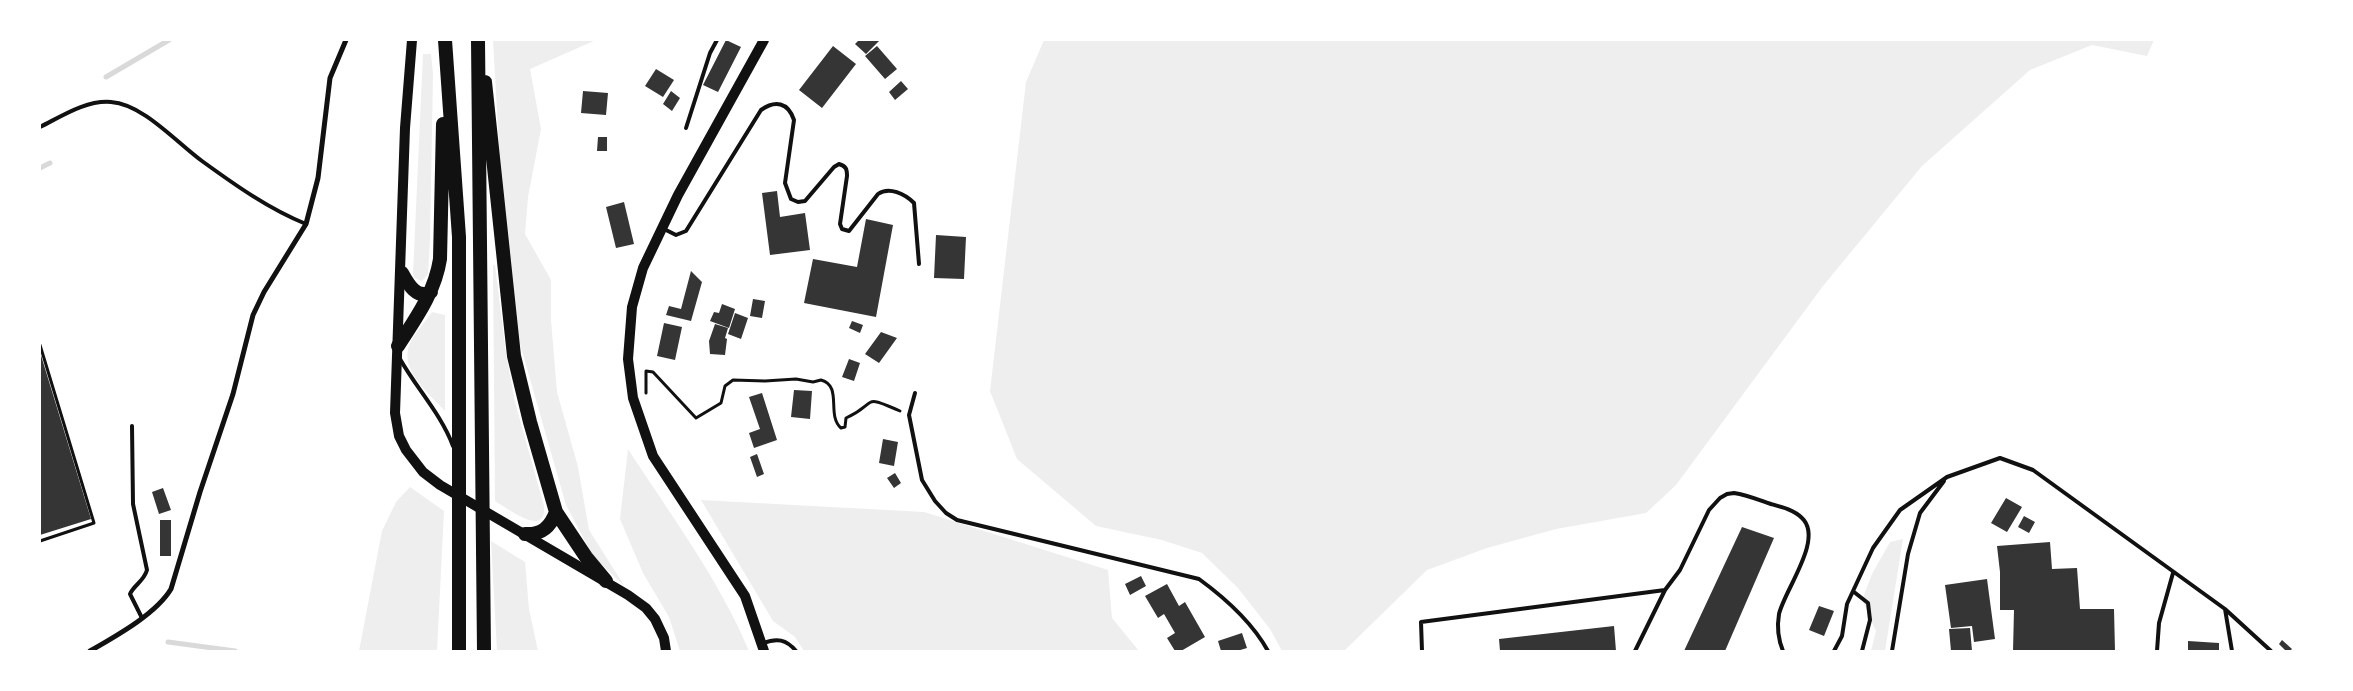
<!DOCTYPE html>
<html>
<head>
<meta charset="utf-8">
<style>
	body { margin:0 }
	#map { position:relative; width:2353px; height:691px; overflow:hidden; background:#fff; font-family:Commissioner,sans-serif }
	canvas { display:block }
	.frame { position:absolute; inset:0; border:41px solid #fff; pointer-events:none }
</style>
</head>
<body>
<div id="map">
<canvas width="2353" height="691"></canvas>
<div class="frame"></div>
</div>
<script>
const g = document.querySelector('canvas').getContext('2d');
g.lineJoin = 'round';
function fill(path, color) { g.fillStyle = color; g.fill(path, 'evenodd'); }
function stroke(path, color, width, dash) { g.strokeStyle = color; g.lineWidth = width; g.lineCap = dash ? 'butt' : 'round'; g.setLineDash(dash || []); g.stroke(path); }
fill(new Path2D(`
	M493 40H596L530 69 541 129 528 197 525 234 551 280V320L557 392 578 467 589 530 625 587 593 556 566 505 520 344 499 146Z
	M1044 40H2154L2147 56 2092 45 2030 70 1922 166 1823 286 1676 485 1646 513 1556 529 1487 548 1427 570 1344 651H1282L1270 629 1238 588 1202 553 1162 540 1096 526 1017 459 990 391 1026 82Z
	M423 54H431L433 74 430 239 428 274 422 281 414 278 413 274Z
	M493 265H495L506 354 515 402 544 506C547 539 507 508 495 501Z
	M432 312 445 315V411C430 394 403 374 408 349 411 336 425 323 432 312Z
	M628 449C670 514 719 579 749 651H680L669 617 643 573 620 519Z
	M410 487 444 511 437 651H359L382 531 396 502Z
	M701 500 924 512 1108 570 1112 618 1139 651H804L795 637 773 621Z
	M1903 539 1885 651H1871L1876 631 1862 600 1872 574 1890 542Z
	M491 541 525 562 529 609 538 651H497Z`), '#eee');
stroke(new Path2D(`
	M106 77 169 40
	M40 168 50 163
	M168 642 235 651`), '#d9d9d9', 5);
fill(new Path2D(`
	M726 40 741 47 718 92 703 85Z
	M859 40H880L866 54 855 44Z
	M833 46 856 64 822 108 799 90Z
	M877 46 897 69 885 79 865 56Z
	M656 69 674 80 663 97 645 86Z
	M901 81 908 89 895 100 889 92Z
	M583 91 608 93 606 115 581 113Z
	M671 91 680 98 672 111 663 104Z
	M598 137H607V151H597Z
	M777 191 780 217 805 213 810 250 770 255 762 193Z
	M624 202 634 244 616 248 606 207Z
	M866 219 893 225 876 317 804 303 813 259 857 267Z
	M936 235 966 237 964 279 934 278Z
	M691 271 702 282 691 321 666 315 669 306 681 309Z
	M753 299 765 301 762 318 750 316Z
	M722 304 735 309 729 328 710 321 714 312 719 313Z
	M735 313 748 318 741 339 728 334Z
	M852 321 863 325 860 333 849 328Z
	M664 323 682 327 675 360 657 356Z
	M715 324 728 328 725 338 727 339 725 355 710 354 709 341Z
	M881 332 897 338 879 363 865 354Z
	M40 352 91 519 40 535Z
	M849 359 860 363 854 381 842 377Z
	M794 390 812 391 810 419 791 417Z
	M762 393 777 440 754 448 749 433 760 429 749 397Z
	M883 439 898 442 894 466 879 463Z
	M757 454 764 474 757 477 750 457Z
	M895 473 901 483 894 488 887 478Z
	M163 488 171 510 159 514 152 492Z
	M2006 498 2022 507 2007 532 1991 523Z
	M2024 516 2035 522 2029 533 2018 527Z
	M160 520H171V556H160Z
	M1742 527 1774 538 1725 651H1684Z
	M2050 542 2052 569 2077 568 2080 609H2114L2115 651H2013L2014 610H2000V572L1997 546Z
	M1141 576 1146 586 1130 595 1125 584Z
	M1987 579 1995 639 1974 642 1972 626 1951 628 1945 585Z
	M1167 584 1179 606 1185 602 1205 637 1181 651H1175L1167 638 1175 633 1164 614 1158 618 1145 596Z
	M1819 606 1834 611 1824 636 1809 630Z
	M1614 626 1616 651H1500L1499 639Z
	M1970 628 1972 651H1951L1949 629Z
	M1242 633 1247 648 1237 651H1221L1218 641Z
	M2282 640 2292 649 2290 651H2286L2279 644Z
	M2188 641 2219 643V651H2188Z`), '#353535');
stroke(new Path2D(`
	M40 345 94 523 40 541
	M646 393V371L653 372 696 418 721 403 725 386 733 380 765 381 796 379 813 382 821 380C843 386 826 415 841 428L845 427 846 418C878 404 860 393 900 411`), '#111', 3);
stroke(new Path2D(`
	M40 127C62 116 86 100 111 102 143 104 177 143 202 161 235 185 269 209 306 224
	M686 128 710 53 717 40
	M664 229 676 235 686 231 761 110C775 100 788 102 794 120L785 183 791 199 798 202 805 201 834 167 839 164C846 166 847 169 847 176L840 224 842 229 849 231 878 194C889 186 905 194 914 203L919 264
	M400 359C417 389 441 414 453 446
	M915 393 909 415 922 480 935 501 946 513 957 520 1199 579C1225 598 1252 622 1268 651
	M132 426 133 504 147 570C144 581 134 585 130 594L142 618
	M1854 592 1868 603 1870 620 1862 651
	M2225 609 2232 651
	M763 643C777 638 786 639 796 651
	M1422 651 1421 622 1665 590
	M1635 651 1665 590 1680 570 1709 510 1720 498 1727 494 1734 493C1747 495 1759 500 1771 504 1782 507 1794 510 1802 518 1824 539 1785 589 1779 614 1777 626 1778 639 1783 651
	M1834 651 1842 636 1847 604 1873 548 1900 510 1947 477 2000 458 2033 470 2225 609 2271 651
	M1892 651 1908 554 1920 513 1944 481
	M2157 651 2159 623 2173 573`), '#111', 4);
stroke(new Path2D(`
	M90 651C116 636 156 614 171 589L200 492 233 394 253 315 264 292 306 224 318 178 330 78 346 40`), '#111', 5);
stroke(new Path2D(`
	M412 40 405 128 395 413 399 436 406 450 423 472 440 485 628 595 646 608 655 619 664 638 666 651
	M764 40 678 195 643 268 632 307 628 359 633 398 653 456 745 596 764 651`), '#111', 10);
stroke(new Path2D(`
	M445 40 459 237V651
	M478 40 484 651
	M485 82 514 356 530 422 556 512 586 557 606 581
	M402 273C408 284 417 300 431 292
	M398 346C416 318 435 292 440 259L443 124
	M525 534C541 535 550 528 556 512`), '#111', 14);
</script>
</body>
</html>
